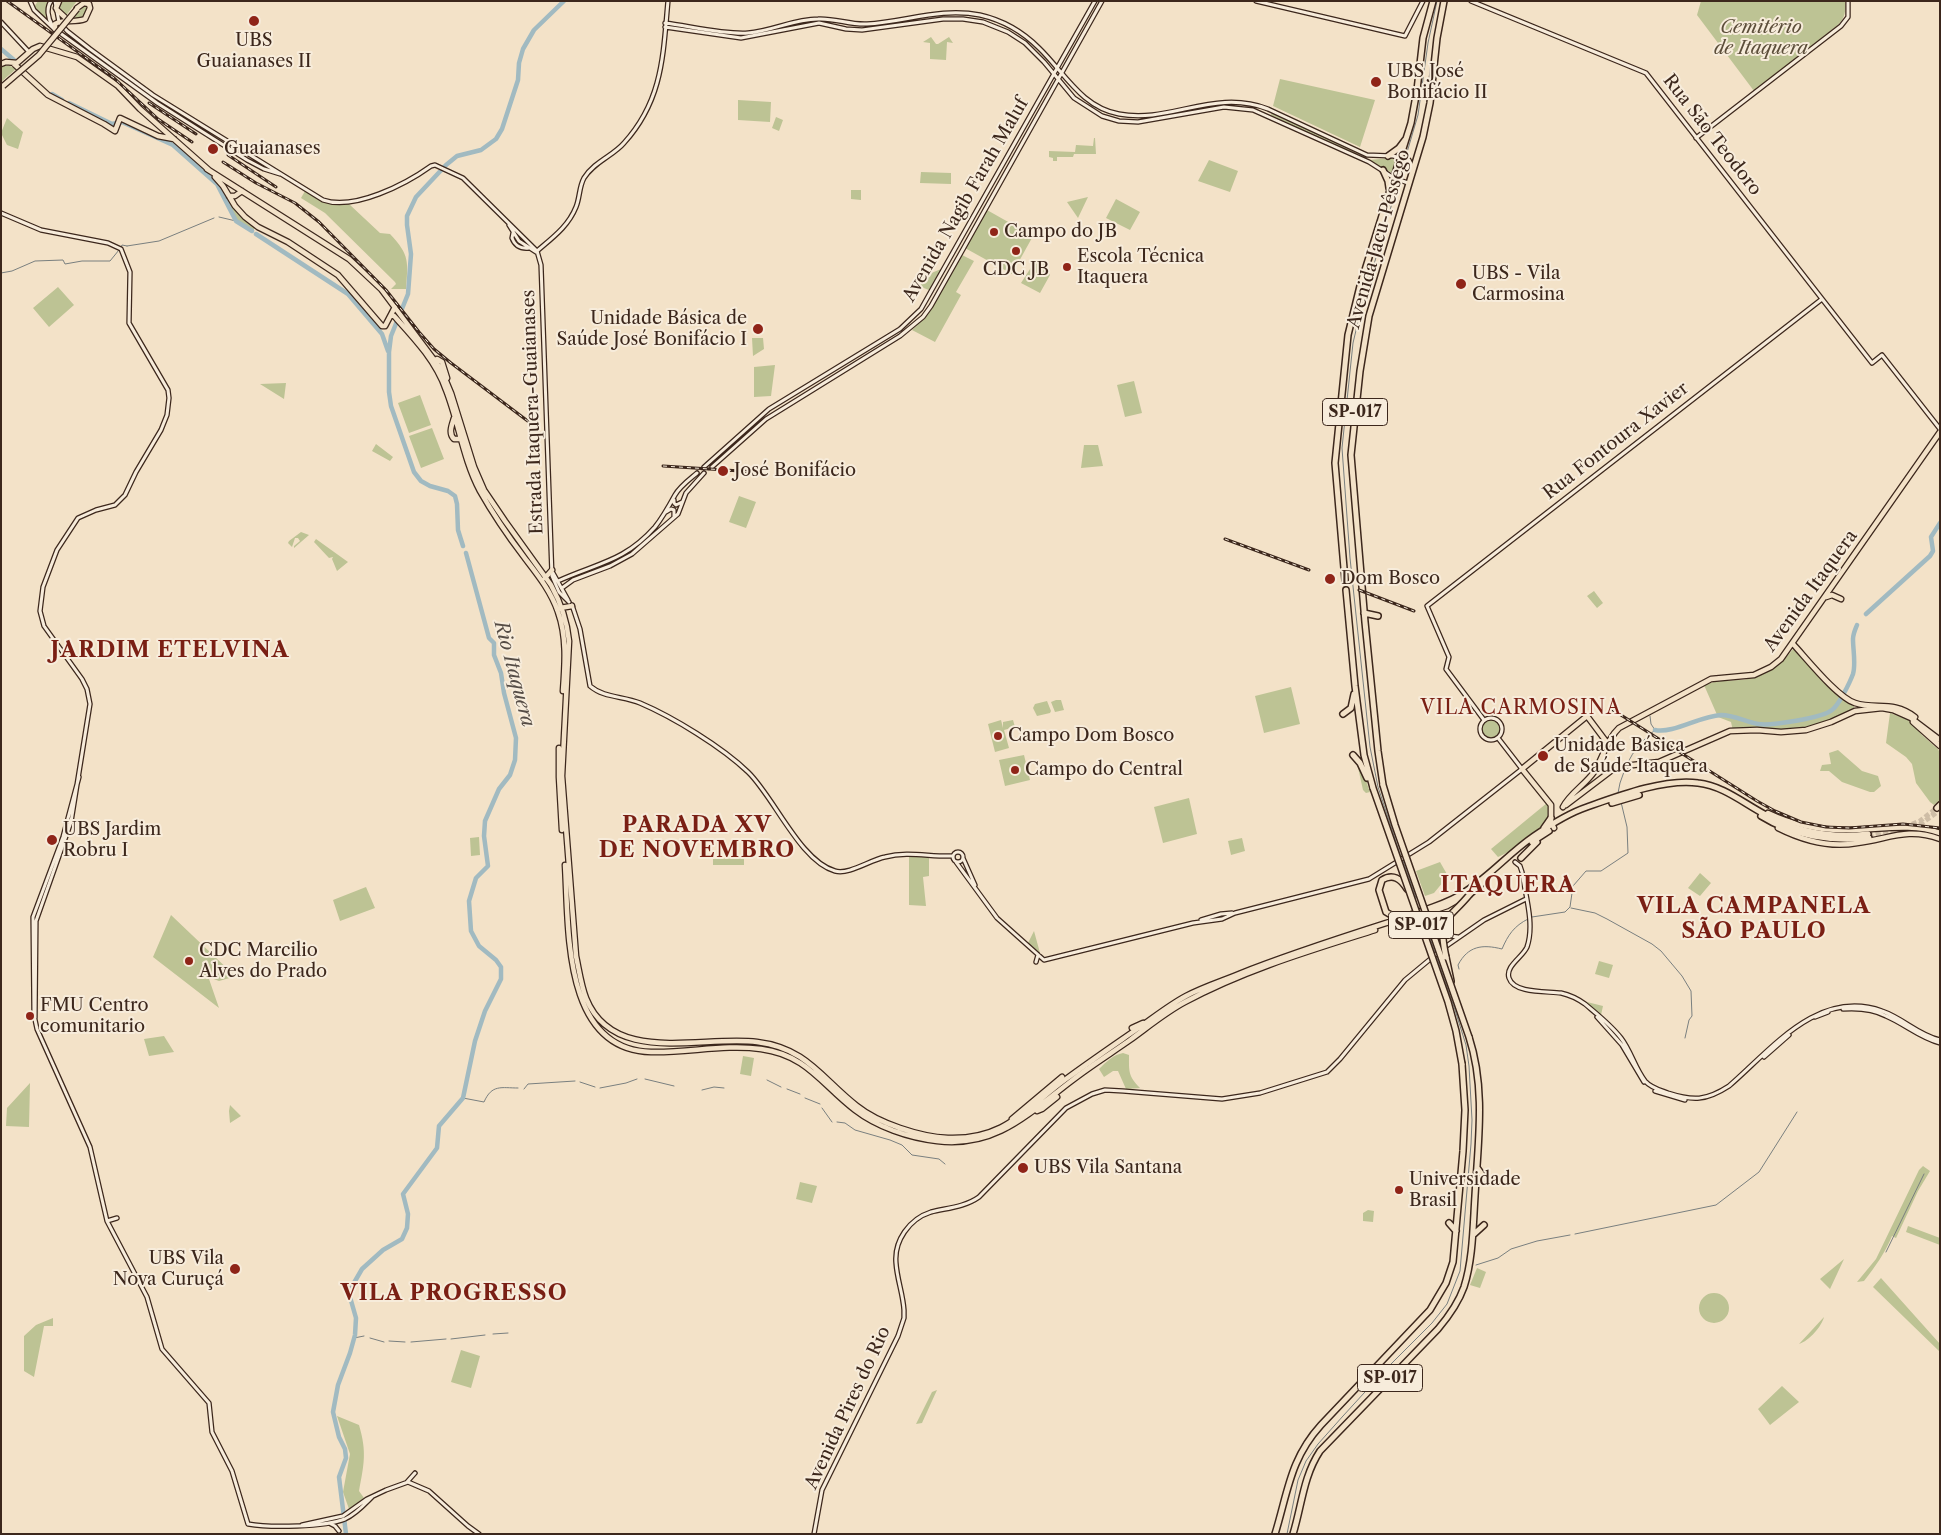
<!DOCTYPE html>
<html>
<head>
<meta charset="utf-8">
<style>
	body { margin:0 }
	#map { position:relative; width:1941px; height:1535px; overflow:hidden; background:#f3e2c8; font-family:"Libre Caslon Text",serif }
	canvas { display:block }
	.frame { position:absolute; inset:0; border:2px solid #3c271c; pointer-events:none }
</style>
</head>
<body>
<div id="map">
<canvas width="1941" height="1535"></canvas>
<div class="frame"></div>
</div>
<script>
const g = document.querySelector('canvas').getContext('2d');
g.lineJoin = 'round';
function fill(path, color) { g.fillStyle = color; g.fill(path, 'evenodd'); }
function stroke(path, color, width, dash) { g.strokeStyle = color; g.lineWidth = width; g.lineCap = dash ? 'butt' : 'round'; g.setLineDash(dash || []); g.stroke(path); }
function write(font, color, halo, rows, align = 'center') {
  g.font = font + ' "Libre Caslon Text",serif'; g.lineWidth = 4; g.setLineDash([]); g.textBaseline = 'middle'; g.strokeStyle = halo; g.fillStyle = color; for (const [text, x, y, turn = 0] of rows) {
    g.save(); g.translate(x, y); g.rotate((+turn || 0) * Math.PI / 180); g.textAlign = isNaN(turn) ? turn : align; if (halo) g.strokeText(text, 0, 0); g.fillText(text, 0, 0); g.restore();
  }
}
fill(new Path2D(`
	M38 1H49L48 21 34 7Z
	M62 1H77L65 17 59 9Z
	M1701 1H1845C1846 11 1845 18 1838 25L1754 91 1697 15Z
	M85 5 89 7 85 16 80 19H72Z
	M931 37 936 44H938L949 37 953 43 947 42 946 60 930 59V43L923 42Z
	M4 66H10L16 69 1 82V68Z
	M1280 79 1375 100 1360 147 1273 106Z
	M738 100 771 102 770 122 738 120Z
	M1272 112 1358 154 1357 156 1271 115Z
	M776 117 783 120 779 131 772 128Z
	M7 118 23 132 18 149 7 145 1 133Z
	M1094 138H1095L1096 154H1074L1073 157H1057V161H1053V158L1049 157V151L1075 152 1076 145 1093 146Z
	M1390 158 1396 159 1392 173 1369 160Z
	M1209 160 1238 171 1230 192 1198 181Z
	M921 172 951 173V184L920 183Z
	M851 190H861V200L851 199Z
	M305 191C322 200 329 205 349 204L380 233 390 234C410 255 408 262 406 289H391L396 284 395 282 325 213 301 198Z
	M226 196 255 227 253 231 236 219Z
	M1088 197 1078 218 1067 202Z
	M1116 199 1140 212 1130 230 1106 218Z
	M987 210 1033 236 1012 274 965 248Z
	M962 255 974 261 956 292 961 295 935 342 912 330 928 314Z
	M1043 260 1050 275 1040 293 1021 283 1032 266Z
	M941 269 929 290 916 285 917 279Z
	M58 287 74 305 49 327 33 308Z
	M752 338H763L764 349 753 356Z
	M775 365 771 396 754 397V367Z
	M1134 381 1142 413 1125 417 1117 385Z
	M286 383 284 399 260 384Z
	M420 395 431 425 409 433 398 403Z
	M432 428 444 459 421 468 409 436Z
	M376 444 393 457 390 461 372 451Z
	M1084 445H1098L1103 466 1081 468Z
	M739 496 756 502 746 528 729 522Z
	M301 532 309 535 294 548V546L300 541 298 538H295L292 547 288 543 289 541Z
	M316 539 348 562 337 571 332 559 333 557 329 558 314 542Z
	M1594 591 1603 603 1597 608 1587 596Z
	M1793 649 1845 701 1854 705V711L1802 731H1733L1731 722 1718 717 1704 685C1717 680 1727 681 1740 680 1762 679 1780 666 1793 649Z
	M1291 687 1300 724 1264 733 1255 696Z
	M1056 700H1061L1064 710 1055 712 1051 702Z
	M1047 701 1051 711 1050 713 1037 716 1033 708 1035 704Z
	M1890 713 1911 721 1922 735 1938 749 1940 753V800L1934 805 1930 802 1916 783 1912 764 1906 757 1886 743Z
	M1001 720 1003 728V722L1013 720 1015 727 1004 730 1009 748 995 752 988 724Z
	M1482 729a9 9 0 1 1 18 0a9 9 0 1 1-18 0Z
	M1838 750 1862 771 1878 776 1881 786 1874 792H1870L1842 782 1829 771H1820L1822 765 1831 764 1829 753Z
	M1024 755 1030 780 1005 786 999 760Z
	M1357 763 1362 770 1370 792 1366 793 1363 790Z
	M1189 798 1197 834 1163 843 1154 807Z
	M1547 803C1550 806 1551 813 1550 817 1547 828 1509 853 1498 857L1491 849Z
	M479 837 480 855 471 856 470 838Z
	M1242 838 1245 851 1231 855 1228 841Z
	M910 855 929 857V876L923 877 926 906 909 905V857Z
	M742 858 744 859V865H713V859Z
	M1440 862 1448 876 1434 893 1425 896 1416 871Z
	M1700 873 1711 883 1700 896 1688 888Z
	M366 887 375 908 340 921 333 900Z
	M171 915 234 975 233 977 219 981 211 978 209 979 219 1008 153 957Z
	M1034 931 1040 953 1028 943Z
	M1599 961 1613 965 1609 978 1595 974Z
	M1587 1002 1603 1006 1601 1015 1586 1003Z
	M164 1036 174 1052 149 1056 144 1039Z
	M1123 1053 1129 1055C1129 1071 1128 1076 1140 1088L1126 1089 1118 1071H1113L1104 1077 1099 1069C1106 1062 1113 1055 1123 1053Z
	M743 1056 754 1058 751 1076 740 1074Z
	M30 1083 29 1127 6 1126 7 1108Z
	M230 1105 241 1116 230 1123 229 1111Z
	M1923 1166 1930 1171 1918 1191 1896 1238 1892 1236C1885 1253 1875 1267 1864 1281L1857 1282 1876 1259 1919 1170Z
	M800 1182 817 1186 812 1203 796 1199Z
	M1368 1210 1374 1211 1373 1222 1363 1221V1213Z
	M1908 1226 1940 1238V1245L1906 1232Z
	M1844 1259 1830 1289 1820 1279Z
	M1477 1268 1486 1272 1480 1288 1470 1285Z
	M1881 1278 1940 1344V1352L1873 1287Z
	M1699 1308a15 15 0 1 1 30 0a15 15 0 1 1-30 0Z
	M1824 1317C1822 1326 1809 1341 1799 1344Z
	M53 1318V1326H44L34 1377 24 1371V1336L36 1325Z
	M461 1350 480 1356 471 1388 451 1382Z
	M1782 1386 1799 1402 1770 1425 1758 1409Z
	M937 1390 922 1423 916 1424 932 1392Z
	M337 1416 359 1425C367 1452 364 1464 359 1491L364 1498 349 1509 343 1492 350 1454Z`), '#bdc394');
stroke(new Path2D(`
	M219 217 236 221
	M127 246 159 241 214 218
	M121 247 122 245 127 246
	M1 273 12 271 35 261 63 260 65 264 82 261H110L119 250
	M1627 765C1633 750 1643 740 1655 730L1651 724 1650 716
	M1618 793 1620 783 1625 769
	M1401 857 1378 787 1370 747 1350 558 1342 448 1353 343 1362 305 1418 115 1428 43 1437 1
	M1403 861 1416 898
	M1571 908 1595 913 1607 919 1652 944 1661 951 1682 976 1691 991 1692 1016 1689 1020 1685 1038
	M1532 917 1565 912 1570 907 1573 886 1586 871H1601L1628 853 1627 827 1621 802
	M1459 969 1458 965C1468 946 1482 944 1502 949 1508 935 1514 926 1528 919
	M645 1079 674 1086
	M767 1080 781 1087
	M580 1082 595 1087
	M600 1088 626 1083 637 1079
	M524 1089 528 1084 575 1081
	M787 1089 800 1094
	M702 1090 714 1087 724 1088
	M463 1098 484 1102C492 1084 501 1088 518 1088
	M805 1098 820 1104
	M822 1108 832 1122
	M837 1122 845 1123 855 1130 890 1140 902 1145 912 1155 939 1159 945 1164
	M1575 1234 1716 1205 1759 1172 1797 1112
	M1886 1252 1924 1174
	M1476 1265 1498 1258 1511 1249 1537 1241 1570 1235
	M493 1334 508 1333
	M354 1338 364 1336
	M370 1338 384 1342
	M451 1339 485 1335
	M389 1341 405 1342
	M411 1342 446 1339
	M1287 1534 1298 1480 1306 1461 1318 1444 1343 1416 1386 1369 1432 1323 1447 1304 1460 1271 1471 1144 1472 1120 1469 1066 1466 1045 1455 1010 1424 921`), '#797f7f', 1);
stroke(new Path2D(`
	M1 49 14 60
	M52 94 62 100
	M69 103 112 124 122 122 173 145 217 184 236 221 252 231
	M256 234 348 294 382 334 388 351
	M463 546 458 530 457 504 455 496 448 491 430 486 421 481 414 472 391 406 389 392V352L391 336 408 294 411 254 407 225V216L416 197 446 165 457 156 481 150 496 139 502 129 518 80 519 63 523 49 534 30 564 1
	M1866 614 1930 556 1933 551 1931 537 1940 523
	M1655 730C1673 734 1700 716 1721 715 1734 715 1746 722 1758 724 1771 726 1822 718 1832 710 1839 705 1850 682 1853 674 1856 664 1853 650 1853 639 1853 634 1855 630 1857 625
	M346 1534 339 1477 346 1458 345 1449 339 1437 333 1412 338 1385 350 1353 355 1335 356 1318 350 1297 351 1288 362 1269 383 1250 402 1239 407 1228 408 1214 403 1194 437 1148 439 1126 463 1098 475 1041 485 1011 501 979V967L496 960 479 946 471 931 469 901 476 878 488 866 484 836 485 821 499 789 510 775 515 760 516 738 504 693 501 673 494 655V643L489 638 466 553`), '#a1bac1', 4.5);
stroke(new Path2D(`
	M697 473 704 467
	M704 473 712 467`), '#cebda6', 3, [3, 1.5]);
stroke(new Path2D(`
	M1905 827 1920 821 1937 808
	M1868 834 1897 829
	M1869 838 1918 826 1937 812`), '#cebda6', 5, [5, 2.5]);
const secondary = new Path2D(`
	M30 1 34 10 53 28 157 103 247 160 264 169 280 174
	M51 1C46 8 48 18 52 25
	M55 1 59 22 67 31 90 49 153 95 323 200C354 211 406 184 431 166L435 165 463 178 537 251 541 265 552 576 559 592 569 602
	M1256 1 1405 36 1423 1
	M1471 1 1646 73 1872 363 1882 355 1940 429
	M1 22 29 52
	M665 23C689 26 726 35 748 33 772 31 794 19 818 19 835 18 850 25 867 24 905 22 941 7 980 15 1002 20 1023 32 1039 48 1064 72 1081 107 1119 114 1170 124 1214 88 1268 109L1367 155 1393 156 1409 160 1413 168
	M665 27 741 38 819 23 846 29 862 30 943 19H963L983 22 1008 32 1025 43 1044 62 1074 98 1102 116 1119 121 1138 122 1224 107 1253 110 1369 162 1394 178 1408 183
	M1696 138 1841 26 1848 17V1
	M1 213 41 230 108 243 121 249 130 272 129 323 168 390 169 398 167 415 161 430 136 472 125 495 115 505 96 510 78 518 57 550 43 587 40 611 44 626 82 679 87 689 90 704 71 822 36 921 35 1018
	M509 225 519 241 536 252
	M513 233 512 238C515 246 520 249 529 248
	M536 252C552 238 568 227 576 207 580 197 579 187 584 178 595 161 613 156 624 143 663 100 663 55 668 1
	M704 467 769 409 900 329 921 309 1095 1
	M712 467 766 419 900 336 923 317 931 306 962 251 1102 1
	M674 500V503L676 505 682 502
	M666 512 671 509 674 510V517
	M553 573 568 600
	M558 581C597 563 624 562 655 527 663 517 669 506 675 495 680 486 690 479 697 473
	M562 588 573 580 610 566 632 554 678 514 686 493 704 473
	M572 605 580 629 590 686C604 698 623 696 640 703 673 717 722 747 748 772 774 797 800 861 835 871 849 875 870 860 885 857 908 851 930 857 953 856
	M1480 729a11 11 0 1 1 22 0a11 11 0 1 1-22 0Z
	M1484 720 1446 669 1449 657 1427 606 1822 299
	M79 777 63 837 33 917 34 1015 37 1029 90 1147 107 1221 147 1297 162 1349 209 1403 212 1432 232 1471 248 1524C270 1528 325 1527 345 1519 356 1514 364 1505 372 1497
	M953 857a5 5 0 1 1 10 0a5 5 0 1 1-10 0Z
	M963 858 975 885
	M956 862 997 918 1044 960 1193 923 1222 919 1235 913 1369 879 1429 842 1522 769 1498 738
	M1515 862 1520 866 1522 872C1525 894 1535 924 1527 947 1523 957 1505 966 1509 978 1514 994 1548 991 1561 993 1570 995 1578 999 1585 1004 1598 1015 1611 1025 1621 1038 1631 1051 1635 1068 1645 1081 1651 1088 1660 1090 1668 1093 1693 1101 1706 1101 1729 1086 1771 1050 1818 988 1882 1011 1903 1018 1918 1035 1940 1040
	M1201 920 1221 914 1232 913
	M1448 929 1450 936 1458 937
	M1445 947 1484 920 1526 899
	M1036 962 1038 955
	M1843 1009C1858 1008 1873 1009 1886 1016 1905 1024 1920 1038 1940 1043
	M1597 1017 1622 1045 1644 1082
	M1815 1017 1828 1012
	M1764 1057 1789 1035
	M1655 1091 1685 1100
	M107 1221 117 1218
	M407 1482 415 1473
	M329 1523 335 1526 339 1531
	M302 1525 343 1516 367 1499 386 1490 408 1482 429 1491 468 1526 479 1534
	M814 1534 822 1490 898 1336 904 1318V1310C903 1294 897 1279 896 1263 894 1241 909 1219 931 1212 947 1208 965 1207 979 1197L1066 1108 1092 1094 1105 1090 1123 1091 1222 1099 1260 1093 1327 1072 1340 1059 1405 980 1440 951`);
const primary = new Path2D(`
	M56 8 59 1
	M57 10 69 21
	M55 29V24C63 19 75 23 85 19L90 8 89 4 84 3 77 8
	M13 63 48 95 104 124 115 131 120 118 158 136 174 139
	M1 64 6 62 17 63 33 49 40 46 77 57 118 86 140 109 210 171
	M207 169 349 259 381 289 441 369 451 393 474 467 484 490 505 521 551 585C561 603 567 620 569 641L562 776 576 956C579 970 581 985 586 998 613 1066 702 1035 757 1042 807 1048 822 1079 857 1106 878 1123 920 1137 948 1138 1005 1140 1025 1109 1066 1079 1089 1062 1114 1045 1137 1029 1153 1018 1169 1005 1186 996 1203 987 1222 981 1239 974 1294 952 1349 935 1405 917
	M215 177 223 186 235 206 245 217 258 227 288 242 338 275 382 326H385L395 307
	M229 196H235L242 191
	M391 315 394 316C414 338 436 361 446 390 459 423 463 459 480 491 493 514 508 536 524 557 537 574 551 591 558 612 567 637 565 664 563 691
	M433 361 437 359 442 362 447 378
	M454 418C452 425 448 433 454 439H461
	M545 578 552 570
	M1826 597 1832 595 1841 599
	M560 608 572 606
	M1793 644C1807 659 1837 697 1855 703 1876 710 1893 700 1915 717
	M1913 722 1940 746
	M559 748V777L562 830
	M1566 805 1616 767 1659 762 1730 731 1757 730 1781 732 1806 730 1831 722 1855 711 1882 708 1893 710 1911 718 1940 740
	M1563 807C1570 793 1585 785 1594 772 1603 758 1607 739 1619 728L1711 679 1754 675 1771 667 1781 659 1940 432
	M1768 813C1791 824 1817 830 1843 830 1875 831 1908 822 1940 833
	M1554 828 1551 822V805L1522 769 1587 716 1608 744
	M1778 828C1802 840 1830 848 1857 843 1889 839 1907 827 1940 839
	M565 865C569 928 562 1050 651 1052 688 1053 725 1044 761 1049 807 1055 822 1085 855 1110 877 1127 909 1138 937 1141 995 1148 1027 1115 1070 1082 1089 1067 1110 1054 1130 1040 1148 1027 1166 1012 1185 1002 1244 970 1312 950 1375 930
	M1402 921 1447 906 1468 894
	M1132 1028 1143 1023
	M1037 1111 1042 1109 1057 1097
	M1012 1119 1062 1077`);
const highway = new Path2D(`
	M1388 156 1399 148 1405 140
	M1383 170 1388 181 1389 188
	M1345 580 1335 463 1348 335 1360 286 1411 123 1417 90 1423 38 1433 1
	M1346 590 1355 686 1364 755 1373 788
	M1364 613 1378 616
	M1343 714 1351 708 1354 694
	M1353 755 1360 763 1367 778
	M1383 785 1378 751 1365 622 1351 455 1360 371 1369 316 1423 137 1430 103 1437 38 1444 1
	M1612 803 1639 795
	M1937 808 1940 805
	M1761 816C1793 836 1832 842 1869 838
	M1544 828 1551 818
	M1532 842 1549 831
	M1521 858 1537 842
	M1407 889C1401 879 1393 873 1382 880L1379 890 1386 912C1399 921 1411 915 1425 910 1438 905 1452 901 1463 893 1489 877 1509 853 1534 836 1550 825 1569 813 1587 807 1618 796 1666 778 1698 783 1724 786 1743 803 1766 815 1797 832 1833 838 1868 834
	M1470 894 1488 878
	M1446 957 1451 981
	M1478 1169 1485 1179
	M1449 1223 1456 1231
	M1473 1235 1484 1225
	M1275 1534C1288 1492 1290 1459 1321 1425L1430 1310 1446 1283 1453 1262 1463 1151 1465 1110 1462 1064
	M1293 1534C1302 1505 1303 1477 1320 1451L1438 1329C1449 1316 1458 1304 1464 1287 1473 1259 1473 1226 1475 1196 1478 1142 1486 1089 1469 1037`);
stroke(secondary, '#3c271c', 5.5);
stroke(primary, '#3c271c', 7);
stroke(highway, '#3c271c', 8);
stroke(secondary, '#f7ecdb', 3);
stroke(primary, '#f3e2c8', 4.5);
stroke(highway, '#f3e2c8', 5);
const rail = new Path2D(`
	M7 1 114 78 158 119 192 142
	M149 103 196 134
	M228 155 276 187
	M223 162 256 183 295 203 319 222 386 290 419 332 434 349 451 363 533 425
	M663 466 756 472
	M1225 539 1309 570
	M1359 590 1414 611
	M1613 710 1757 801 1775 811 1801 822 1826 827 1849 828 1903 824 1940 828`);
stroke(rail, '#3c271c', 3);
stroke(rail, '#f7ecdb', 1, [4]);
const primaryBridge = new Path2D(`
	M3 86 39 55 77 9`);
const highwayBridge = new Path2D(`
	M1383 785 1395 825 1469 1037
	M1373 788 1448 1002 1456 1031 1462 1064
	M1446 957C1437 916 1447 922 1470 894`);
stroke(primaryBridge, '#3c271c', 7, []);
stroke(highwayBridge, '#3c271c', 8, []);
stroke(primaryBridge, '#f3e2c8', 4.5);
stroke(highwayBridge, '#f3e2c8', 5);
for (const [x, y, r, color] of [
	[254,21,6,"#8f2418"],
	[1376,82,6,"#8f2418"],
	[213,149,6,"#8f2418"],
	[994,232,5,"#8f2418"],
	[1016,251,5,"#8f2418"],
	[1067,267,5,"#8f2418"],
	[1461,284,6,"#8f2418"],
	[758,329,6,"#8f2418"],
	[723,471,6,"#8f2418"],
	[1330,579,6,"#8f2418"],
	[998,736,5,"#8f2418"],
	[1543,756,6,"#8f2418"],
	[1015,770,5,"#8f2418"],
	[52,840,6,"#8f2418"],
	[189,961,5,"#8f2418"],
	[30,1016,5,"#8f2418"],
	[1023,1168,6,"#8f2418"],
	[1399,1190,5,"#8f2418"],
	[235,1269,6,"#8f2418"]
]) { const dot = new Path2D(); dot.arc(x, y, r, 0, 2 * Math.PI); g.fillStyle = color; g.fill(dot); stroke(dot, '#f7ecdb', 2); }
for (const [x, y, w] of [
	[1355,412,65],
	[1421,925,65],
	[1390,1378,65]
]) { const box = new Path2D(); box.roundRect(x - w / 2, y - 13.5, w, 27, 4); g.fillStyle = '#f7ecdb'; g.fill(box); stroke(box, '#3c271c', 1); }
write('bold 16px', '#3c271c', null, [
	["SP-017",1355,412],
	["SP-017",1421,925],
	["SP-017",1390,1378]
]);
write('italic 18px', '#5c4e3a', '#f7ecdb', [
	["Cemitério",1761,28],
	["de Itaquera",1761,49]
]);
write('18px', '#3c271c', '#f7ecdb', [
	["UBS",254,41,"center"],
	["Guaianases II",254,62,"center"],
	["UBS José",1387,72],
	["Bonifácio II",1387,93],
	["Guaianases",224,149],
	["Campo do JB",1004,232],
	["Escola Técnica",1077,257],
	["Itaquera",1077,278],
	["CDC JB",1016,270,"center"],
	["UBS - Vila",1472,274],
	["Carmosina",1472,295],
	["Unidade Básica de",747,319,"right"],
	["Saúde José Bonifácio I",747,340,"right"],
	["José Bonifácio",734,471],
	["Dom Bosco",1341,579],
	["Campo Dom Bosco",1008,736],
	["Unidade Básica",1554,746],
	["de Saúde Itaquera",1554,767],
	["Campo do Central",1025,770],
	["UBS Jardim",63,830],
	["Robru I",63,851],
	["CDC Marcilio",199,951],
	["Alves do Prado",199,972],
	["FMU Centro",40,1006],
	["comunitario",40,1027],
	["UBS Vila Santana",1034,1168],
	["Universidade",1409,1180],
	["Brasil",1409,1201],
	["UBS Vila",224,1259,"right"],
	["Nova Curuçá",224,1280,"right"]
], 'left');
write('18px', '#3c271c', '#f7ecdb', [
	["Rua São Teodoro",1712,135,52],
	["Avenida Nagib Farah Maluf",966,200,-60],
	["Avenida Jacu-Pêssego",1379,239,-74],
	["Estrada Itaquera-Guaianases",533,412,-92],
	["Rua Fontoura Xavier",1616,441,-38],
	["Avenida Itaquera",1811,591,-54],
	["Avenida Pires do Rio",848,1408,-65]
]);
write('italic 19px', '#554c45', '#f7ecdb', [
	["Rio Itaquera",514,674,75]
]);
g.letterSpacing = '1px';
write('20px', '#7a1f14', '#f7ecdb', [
	["VILA CARMOSINA",1521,708]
]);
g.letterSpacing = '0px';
g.letterSpacing = '1px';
write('bold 22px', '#7a1f14', '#f7ecdb', [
	["JARDIM ETELVINA",170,651],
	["PARADA XV",697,826],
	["DE NOVEMBRO",697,851],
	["ITAQUERA",1508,886],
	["VILA CAMPANELA",1754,907],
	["SÃO PAULO",1754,932],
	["VILA PROGRESSO",454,1294]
]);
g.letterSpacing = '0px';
</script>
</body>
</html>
